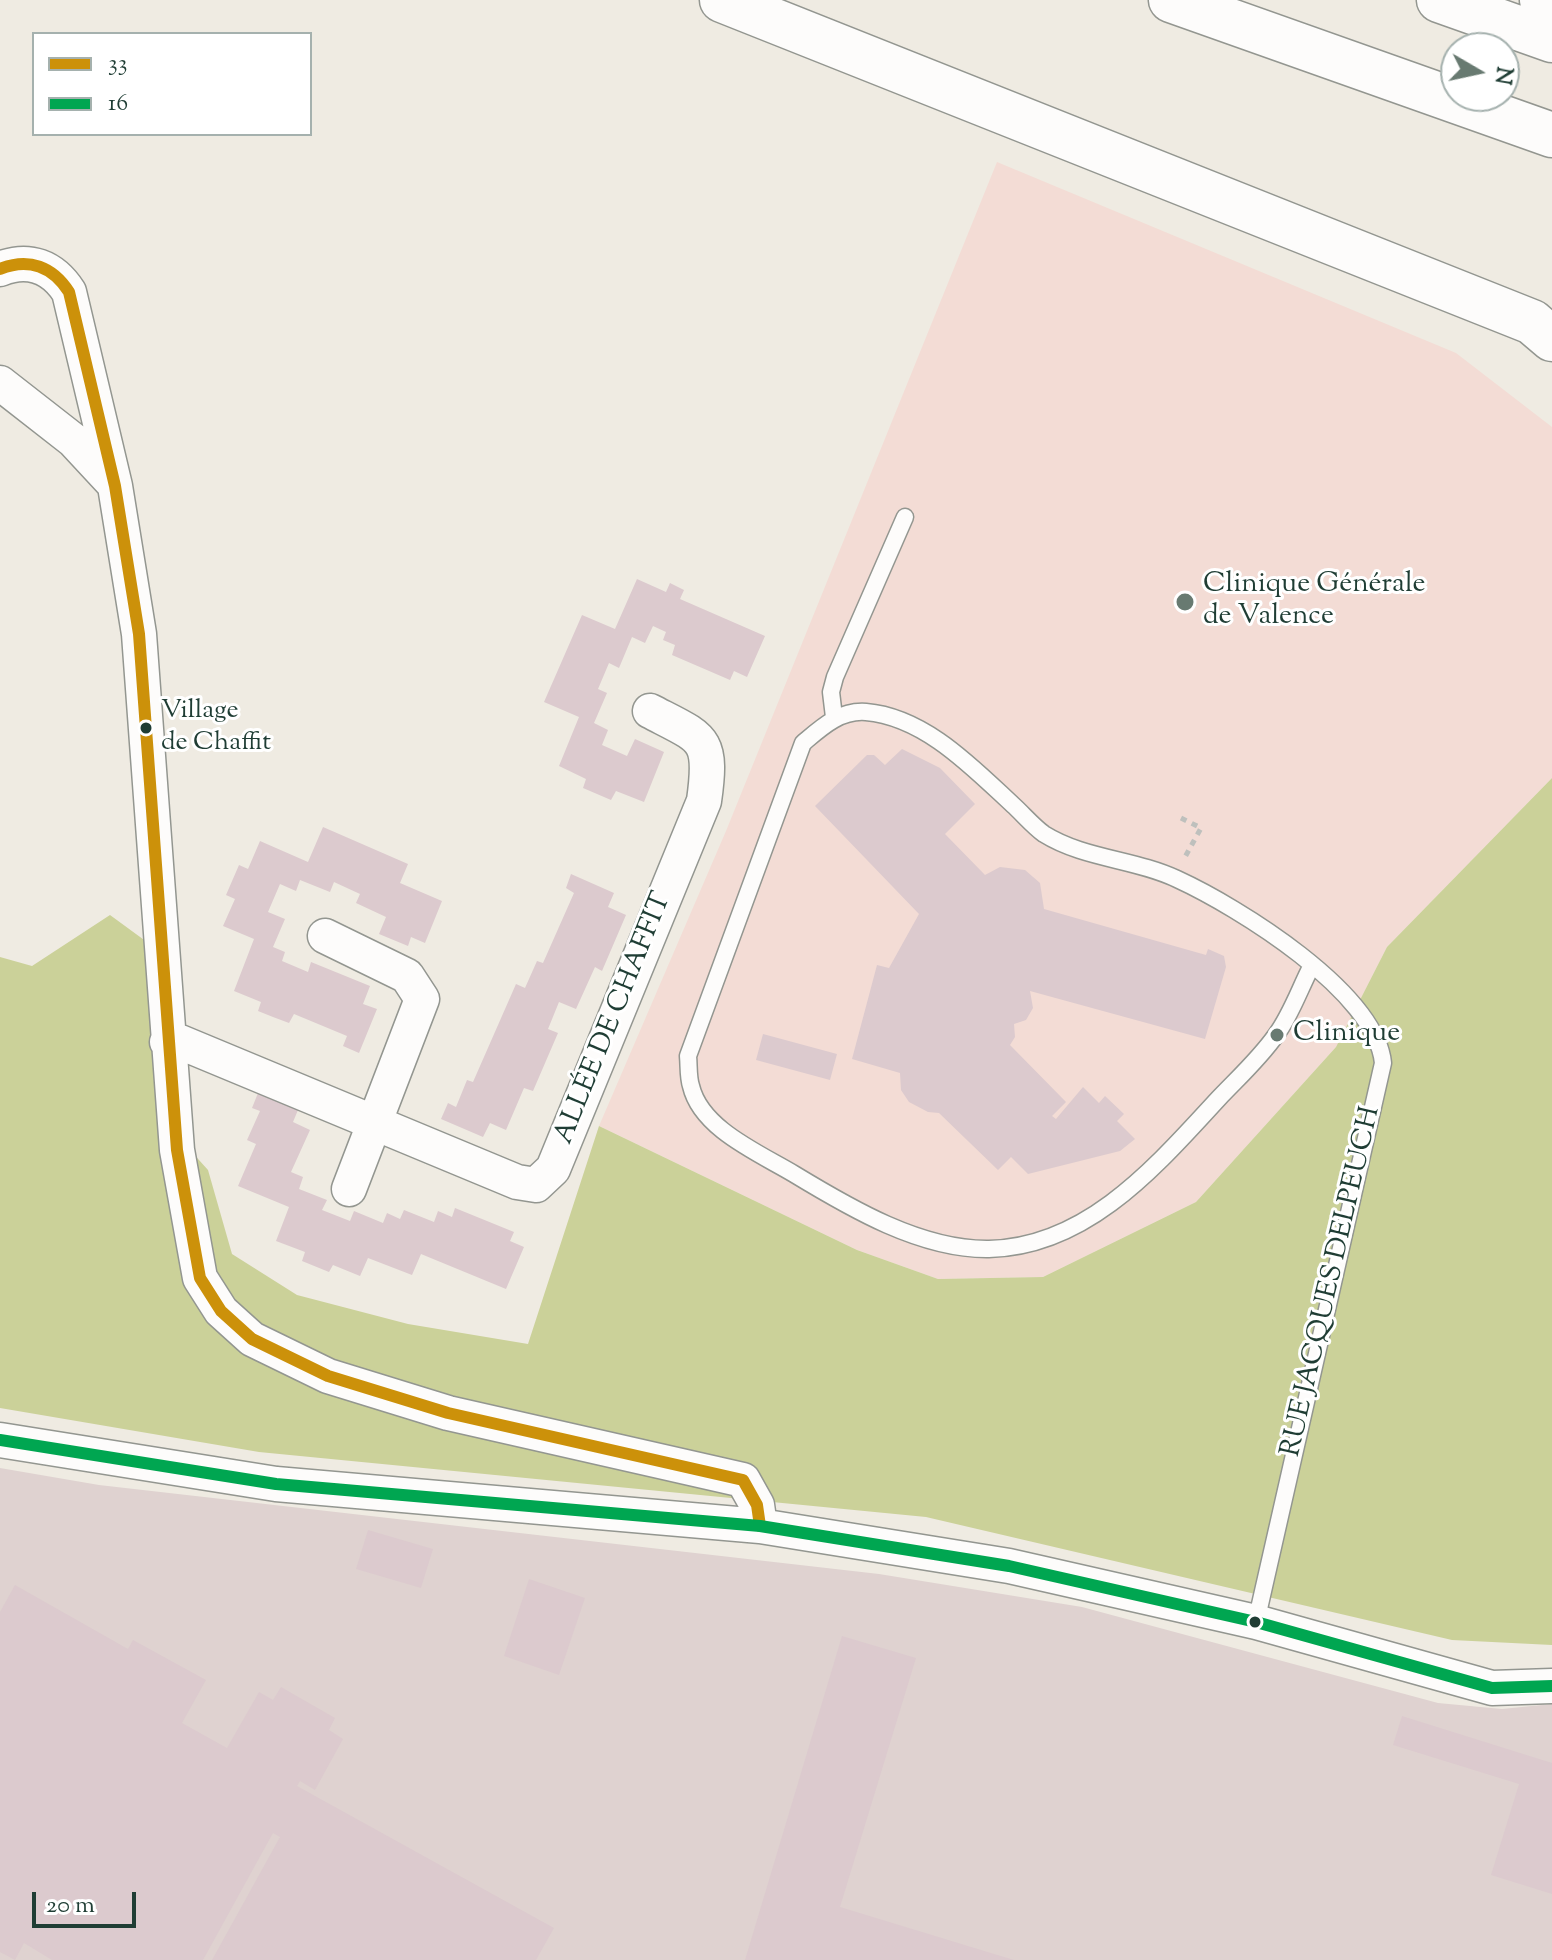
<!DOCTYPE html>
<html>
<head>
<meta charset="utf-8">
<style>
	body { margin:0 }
	#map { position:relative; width:1552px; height:1960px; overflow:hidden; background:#efebe2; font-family:"Sorts Mill Goudy",serif }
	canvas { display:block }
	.legend { position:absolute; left:32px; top:32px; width:280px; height:104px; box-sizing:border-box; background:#fff; border:2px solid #a5b1ae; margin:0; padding:10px 14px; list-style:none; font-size:24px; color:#1f3d34 }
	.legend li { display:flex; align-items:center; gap:16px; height:40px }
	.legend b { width:40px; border:2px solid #a5b1ae }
	.north { position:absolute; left:1440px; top:32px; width:80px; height:80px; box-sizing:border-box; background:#fff; border:2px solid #a5b1ae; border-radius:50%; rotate:99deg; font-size:22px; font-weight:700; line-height:32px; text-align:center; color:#1f3d34 }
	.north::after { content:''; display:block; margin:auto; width:28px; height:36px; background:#687a71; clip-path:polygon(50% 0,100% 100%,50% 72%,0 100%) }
	.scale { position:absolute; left:32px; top:1892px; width:104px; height:36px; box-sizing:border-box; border:4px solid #1f3d34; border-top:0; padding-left:10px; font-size:24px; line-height:28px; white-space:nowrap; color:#1f3d34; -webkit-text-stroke:6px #fff; paint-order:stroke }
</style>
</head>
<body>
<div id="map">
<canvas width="1552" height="1960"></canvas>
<ul class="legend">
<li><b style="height:10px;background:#cc910a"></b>33</li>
<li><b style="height:10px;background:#00a651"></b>16</li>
</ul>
<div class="north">N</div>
<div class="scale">20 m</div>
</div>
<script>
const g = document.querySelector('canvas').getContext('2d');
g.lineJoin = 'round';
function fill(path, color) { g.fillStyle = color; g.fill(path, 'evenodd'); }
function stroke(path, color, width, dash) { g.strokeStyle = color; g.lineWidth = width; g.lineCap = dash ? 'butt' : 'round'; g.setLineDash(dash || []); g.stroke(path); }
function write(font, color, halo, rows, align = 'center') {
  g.font = font + ' "Sorts Mill Goudy",serif'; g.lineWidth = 6; g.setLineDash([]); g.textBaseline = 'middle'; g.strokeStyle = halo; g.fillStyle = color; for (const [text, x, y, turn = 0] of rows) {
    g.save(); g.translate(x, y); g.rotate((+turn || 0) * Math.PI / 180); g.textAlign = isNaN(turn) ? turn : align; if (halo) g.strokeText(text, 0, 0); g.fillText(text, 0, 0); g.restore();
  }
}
fill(new Path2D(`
	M997 162 1456 353 1552 427V778L1387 947 1336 1047 1196 1202 1043 1277 938 1279 857 1250 599 1126 726 831Z`), '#f3dcd5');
fill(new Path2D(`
	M0 1468 99 1485 879 1574 1082 1607 1438 1703 1502 1709 1552 1704V1960H0Z`), '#dfd2d0');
fill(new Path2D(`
	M1552 778V1645L1452 1640 926 1517 259 1452 0 1408V957L32 966 110 915 151 945 162 1119 208 1170 232 1254 297 1295 408 1324 528 1344 599 1126 857 1250 938 1279 1043 1277 1196 1202 1336 1047 1387 947Z`), '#cbd199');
fill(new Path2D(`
	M637 579 666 592 670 583 684 590 680 599 765 636 747 677 734 671 730 680 672 655 675 645 663 640 666 632 653 626 645 643 632 637 619 668 609 663 598 689 607 693 594 723 608 730 602 745 627 756 635 739 664 752 644 802 616 791 611 800 583 788 586 779 559 766 579 717 544 702 582 615 615 629Z
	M902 749 940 768 975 804 945 834 985 875 1000 867 1025 870 1040 883 1044 909 1206 955 1208 949 1224 956 1226 967 1205 1039 1030 991 1033 1008 1026 1020 1014 1024 1015 1037 1010 1045 1066 1102 1052 1116 1056 1119 1083 1087 1099 1103 1105 1096 1124 1114 1117 1121 1135 1139 1120 1151 1028 1174 1011 1157 998 1170 939 1113 928 1112 909 1102 901 1090 900 1073 852 1059 877 965 889 968 919 914 815 806 867 755H874L885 765Z
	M323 827 408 864 400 883 442 901 425 943 411 937 408 946 379 934 386 917 356 903 360 894 334 882 330 892 300 880 296 891 280 884 268 912 285 919 273 947 285 952 282 961 308 972 311 962 370 986 363 1004 377 1009 359 1053 343 1046 347 1036 294 1014 289 1023 273 1017 258 1011 261 1002 234 991 254 939 223 926 235 899 226 895 239 865 248 869 260 841 308 862Z
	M571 874 614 893 608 907 626 915 602 971 595 967 576 1009 559 1002 548 1029 558 1033 533 1091 524 1088 506 1130 490 1123 483 1137 441 1119 448 1103 456 1107 467 1080 473 1082 516 984 525 988 537 961 543 963 574 893 566 888Z
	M763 1034 837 1054 830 1080 756 1060Z
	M258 1093 298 1110 293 1122 310 1130 291 1172 303 1177 299 1189 327 1200 322 1210 350 1221 354 1211 383 1223 387 1213 400 1219 404 1210 434 1222 438 1211 452 1217 455 1208 514 1232 510 1241 524 1247 506 1289 421 1254 412 1275 368 1258 360 1276 333 1265 329 1272 302 1261 305 1252 276 1241 289 1207 238 1186 256 1144 247 1140 260 1111 252 1108Z
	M368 1530 433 1549 421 1588 356 1569Z
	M529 1579 585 1598 559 1675 504 1656Z
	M15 1585 128 1649 133 1640 206 1680 182 1723 227 1748 259 1692 273 1700 281 1687 335 1718 329 1730 343 1739 315 1790 300 1781 297 1786 554 1928 536 1960H212L280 1837 273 1833 203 1960H52L24 1943 15 1960 0 1952V1612Z
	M842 1636 916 1658 840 1907 1014 1960H745Z
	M1402 1716 1552 1763V1894L1491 1875 1519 1784 1393 1745Z`), '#dccace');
const service = new Path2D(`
	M834 717 831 692 835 677 905 517
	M1256 1622 1383 1063C1376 992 1238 907 1177 879 1135 859 1084 859 1044 834 1033 826 1023 814 1013 805 973 768 925 717 866 712 840 710 822 727 803 743L688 1056C689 1066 688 1077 691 1086 701 1129 759 1153 794 1174 850 1208 921 1250 989 1249 1088 1247 1157 1165 1219 1098 1238 1078 1260 1058 1276 1035 1291 1015 1300 988 1312 965`);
const minor = new Path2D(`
	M0 269C29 257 53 267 69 292L115 486 139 634 177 1150 200 1278 221 1311 252 1339 328 1376 448 1413 743 1480 757 1505 760 1526
	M0 383 73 440 112 482
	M325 936 407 976 422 999 349 1189
	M167 1042H180L517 1182 536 1185 553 1169 704 801C713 737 704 739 650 711
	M0 1440 276 1484 760 1526 1009 1566 1256 1622 1492 1688 1552 1686`);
const primary = new Path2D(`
	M722 0 1532 322 1552 339`);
const motorway = new Path2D(`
	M1171 0 1552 135
	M1439 0 1552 40
	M1542 0 1552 3`);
stroke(service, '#939690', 19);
stroke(minor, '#939690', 37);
stroke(primary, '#939690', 47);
stroke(motorway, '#939690', 47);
stroke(new Path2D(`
	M1181 818 1201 828 1185 857`), '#bec0bd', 5, [6, 6]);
stroke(service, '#fdfcfb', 16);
stroke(minor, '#fdfcfb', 34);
stroke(primary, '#fdfcfb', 44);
stroke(motorway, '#fdfcfb', 44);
stroke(new Path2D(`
	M0 269C29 257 53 267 69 292L115 486 139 634 177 1150 200 1278 221 1311 252 1339 328 1376 448 1413 743 1480 757 1505 760 1526`), '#cc910a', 12);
stroke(new Path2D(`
	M0 1440 276 1484 760 1526 1009 1566 1256 1622 1492 1688 1552 1686`), '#00a651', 12);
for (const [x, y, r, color] of [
	[1185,602,10,"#687a71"],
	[146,728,7,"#1f3d34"],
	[1277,1035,8,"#687a71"],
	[1255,1622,7,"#1f3d34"]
]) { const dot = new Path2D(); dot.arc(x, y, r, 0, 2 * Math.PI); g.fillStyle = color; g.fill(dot); stroke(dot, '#fff', 3); }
write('26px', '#1f3d34', '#fff', [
	["Village",161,713],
	["de Chaffit",161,745]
], 'left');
write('28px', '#1f3d34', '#fff', [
	["Clinique Générale",1203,586],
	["de Valence",1203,618],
	["Clinique",1293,1035]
], 'left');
write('28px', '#1f3d34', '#fff', [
	["ALLÉE DE CHAFFIT",615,1019,-68],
	["RUE JACQUES DELPEUCH",1333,1282,-77]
]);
</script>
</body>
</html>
